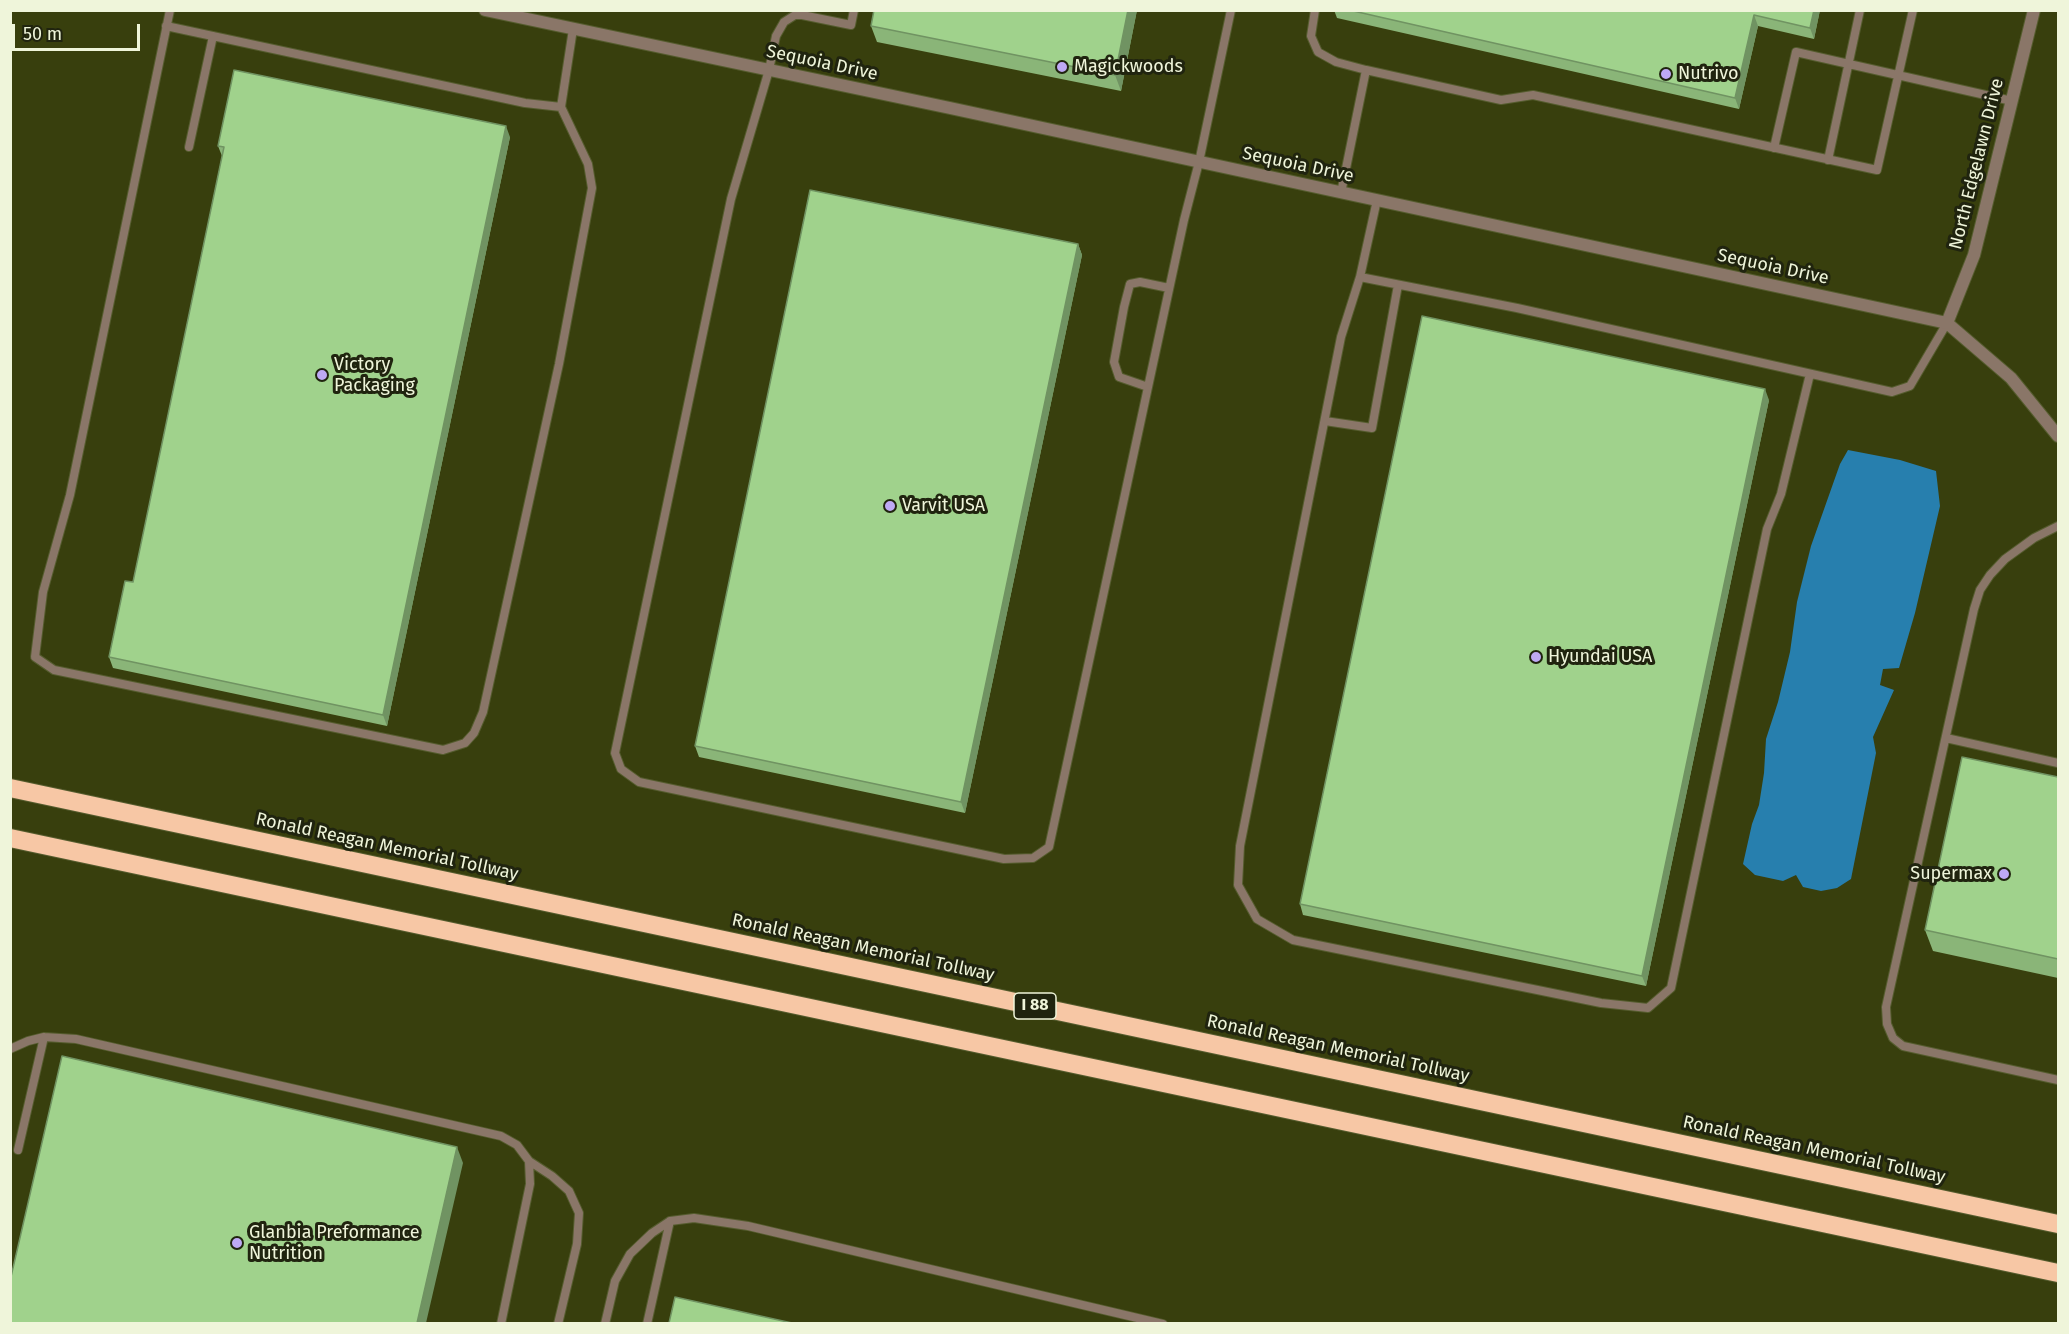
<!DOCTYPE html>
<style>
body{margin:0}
#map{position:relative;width:2069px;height:1334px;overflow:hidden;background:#383f0d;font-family:"Fira Sans",sans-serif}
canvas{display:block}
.frame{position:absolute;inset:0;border:12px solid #eff5da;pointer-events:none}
.scale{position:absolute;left:12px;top:24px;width:128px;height:27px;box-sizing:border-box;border:3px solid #eff5da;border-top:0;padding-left:8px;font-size:18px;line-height:21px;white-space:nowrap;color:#eff5da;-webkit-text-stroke:4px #20240f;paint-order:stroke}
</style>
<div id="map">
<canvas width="2069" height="1334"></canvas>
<div class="frame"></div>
<div class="scale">50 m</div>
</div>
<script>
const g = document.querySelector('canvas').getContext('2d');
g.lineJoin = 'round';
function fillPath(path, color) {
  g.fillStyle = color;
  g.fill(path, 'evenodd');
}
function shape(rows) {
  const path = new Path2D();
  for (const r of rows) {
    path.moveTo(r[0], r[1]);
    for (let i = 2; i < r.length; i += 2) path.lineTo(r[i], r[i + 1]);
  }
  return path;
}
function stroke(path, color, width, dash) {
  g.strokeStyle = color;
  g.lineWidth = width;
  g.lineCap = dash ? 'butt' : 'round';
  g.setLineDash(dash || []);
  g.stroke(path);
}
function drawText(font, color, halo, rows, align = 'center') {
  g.font = font + ' "Fira Sans",sans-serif';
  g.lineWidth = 6;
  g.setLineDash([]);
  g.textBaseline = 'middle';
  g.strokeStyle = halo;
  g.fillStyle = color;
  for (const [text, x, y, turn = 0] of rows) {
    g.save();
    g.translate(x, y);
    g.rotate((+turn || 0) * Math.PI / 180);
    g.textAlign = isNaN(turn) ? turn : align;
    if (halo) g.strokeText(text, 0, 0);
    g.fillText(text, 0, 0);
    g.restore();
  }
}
fillPath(shape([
 [1848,450,1900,460,1936,471,1940,506,1915,613,1899,668,1883,669,1880,685,1894,690,1873,737,1876,753,1851,879,1837,888,1821,891,1803,887,1796,875,1783,881,1755,875,1743,864,1752,824,1759,805,1764,773,1766,739,1778,702,1790,652,1797,602,1811,546,1840,464]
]), '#277fae');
const lane = shape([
 [170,10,70,495,43,592,35,657,54,670,443,750,465,743,474,733,483,712,559,364,592,188,588,164,561,107,573,29],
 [854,10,851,25,802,15,795,15,784,22,776,36,769,70,731,199,615,753,621,769,639,782,1004,859,1033,858,1049,847,1184,220,1199,162,1231,10],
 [1315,10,1311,36,1318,52,1336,62,1366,70,1341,193],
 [166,26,525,103,561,107],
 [1366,70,1501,100,1533,95,1877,170,1913,10],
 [189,147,213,36],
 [1774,148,1796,52,2012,101],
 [1828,160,1860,10],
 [1377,200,1360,277,1517,308,1892,392,1910,386,1947,323],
 [1360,277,1341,337,1240,846,1238,885,1257,919,1293,940,1601,1003,1648,1008,1671,988,1767,529,1781,494,1810,374],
 [1148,387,1119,377,1114,362,1124,307,1130,284,1140,282,1169,288],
 [1325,421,1372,428,1398,285],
 [2058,526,2034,538,2005,559,1990,575,1980,590,1974,609,1886,1007,1887,1024,1893,1038,1903,1046,2058,1080],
 [1946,738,2058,763],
 [10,1049,28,1041,44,1037,76,1039,501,1136,517,1145,529,1161,530,1184,501,1324],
 [18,1150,44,1037],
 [529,1161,552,1176,569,1191,579,1213,577,1244,558,1324],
 [605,1324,615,1281,630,1254,652,1233,670,1221,694,1218,748,1226,1163,1324],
 [647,1324,670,1221]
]);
const street = shape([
 [485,10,950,108,1947,323,2011,378,2058,436],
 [1947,323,1974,255,2034,10]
]);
const highway = shape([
 [10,788,2058,1224],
 [10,838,2058,1273]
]);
stroke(lane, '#555c2e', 10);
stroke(street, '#555c2e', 14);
stroke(highway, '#555c2e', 20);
stroke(lane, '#8a7668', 8);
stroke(street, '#8a7668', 12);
stroke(highway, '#f7c7a5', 18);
fillPath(shape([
 [1137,10,1121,91,877,42,871,26],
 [1334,10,1820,10,1814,39,1758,26,1739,109,1337,18],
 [510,137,387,726,113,668,109,657,133,582,222,156,218,146],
 [1078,244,1082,255,965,813,699,757,695,746],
 [1769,400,1646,986,1303,915,1300,904],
 [2058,777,2058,978,1933,951,1925,930]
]), '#8ab578');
fillPath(shape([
 [1128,10,1137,10,1121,91,1115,75],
 [1814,10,1820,10,1814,39,1810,28],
 [1754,15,1758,26,1739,109,1735,98],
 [506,126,510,137,387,726,383,715],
 [1078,244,1082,255,965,813,961,802],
 [1765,389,1769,400,1646,986,1642,976],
 [457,1147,463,1163,426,1323,417,1323]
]), '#709362');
const building = shape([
 [874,10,1128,10,1115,75,871,26,874,10],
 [1349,10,1814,10,1810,28,1754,15,1735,98,1349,10],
 [234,70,506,126,383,715,109,657,125,581,133,582,224,147,218,146,234,70],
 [810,190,1078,244,961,802,695,746,810,190],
 [1422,316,1765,389,1642,976,1300,904,1422,316],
 [1962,757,2058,777,2058,959,1925,930,1962,757],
 [62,1056,457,1147,417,1323,10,1323,10,1281,62,1056],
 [675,1297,792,1323,669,1323,675,1297]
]);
fillPath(building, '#a0d28c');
stroke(building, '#709362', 1.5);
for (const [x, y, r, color] of [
 [1062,67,6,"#bea9f4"],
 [1666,74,6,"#bea9f4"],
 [322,375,6,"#bea9f4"],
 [890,506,6,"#bea9f4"],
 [1536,657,6,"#bea9f4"],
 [2004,874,6,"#bea9f4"],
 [237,1243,6,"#bea9f4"]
]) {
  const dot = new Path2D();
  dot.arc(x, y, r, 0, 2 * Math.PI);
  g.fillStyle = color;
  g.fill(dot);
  stroke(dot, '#20240f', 2);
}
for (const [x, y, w] of [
 [1035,1006,42]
]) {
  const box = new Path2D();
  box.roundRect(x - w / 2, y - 13, w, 26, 4.5);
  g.fillStyle = '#20240f';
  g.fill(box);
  stroke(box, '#eff5da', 1.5);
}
drawText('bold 16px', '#eff5da', null, [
 ["I 88",1035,1006]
]);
drawText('18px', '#eff5da', '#20240f', [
 ["Sequoia Drive",822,63,12],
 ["North Edgelawn Drive",1977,164,-76],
 ["Sequoia Drive",1298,165,12],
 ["Sequoia Drive",1773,267,12],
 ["Ronald Reagan Memorial Tollway",387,847,12],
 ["Ronald Reagan Memorial Tollway",863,948,12],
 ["Ronald Reagan Memorial Tollway",1338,1049,12],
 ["Ronald Reagan Memorial Tollway",1814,1150,12]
]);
drawText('18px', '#eff5da', '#20240f', [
 ["Magickwoods",1074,67],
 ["Nutrivo",1678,74],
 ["Victory",334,365],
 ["Packaging",334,386],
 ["Varvit USA",902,506],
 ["Hyundai USA",1548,657],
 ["Supermax",1992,874,"right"],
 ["Glanbia Preformance",249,1233],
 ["Nutrition",249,1254]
], 'left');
</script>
